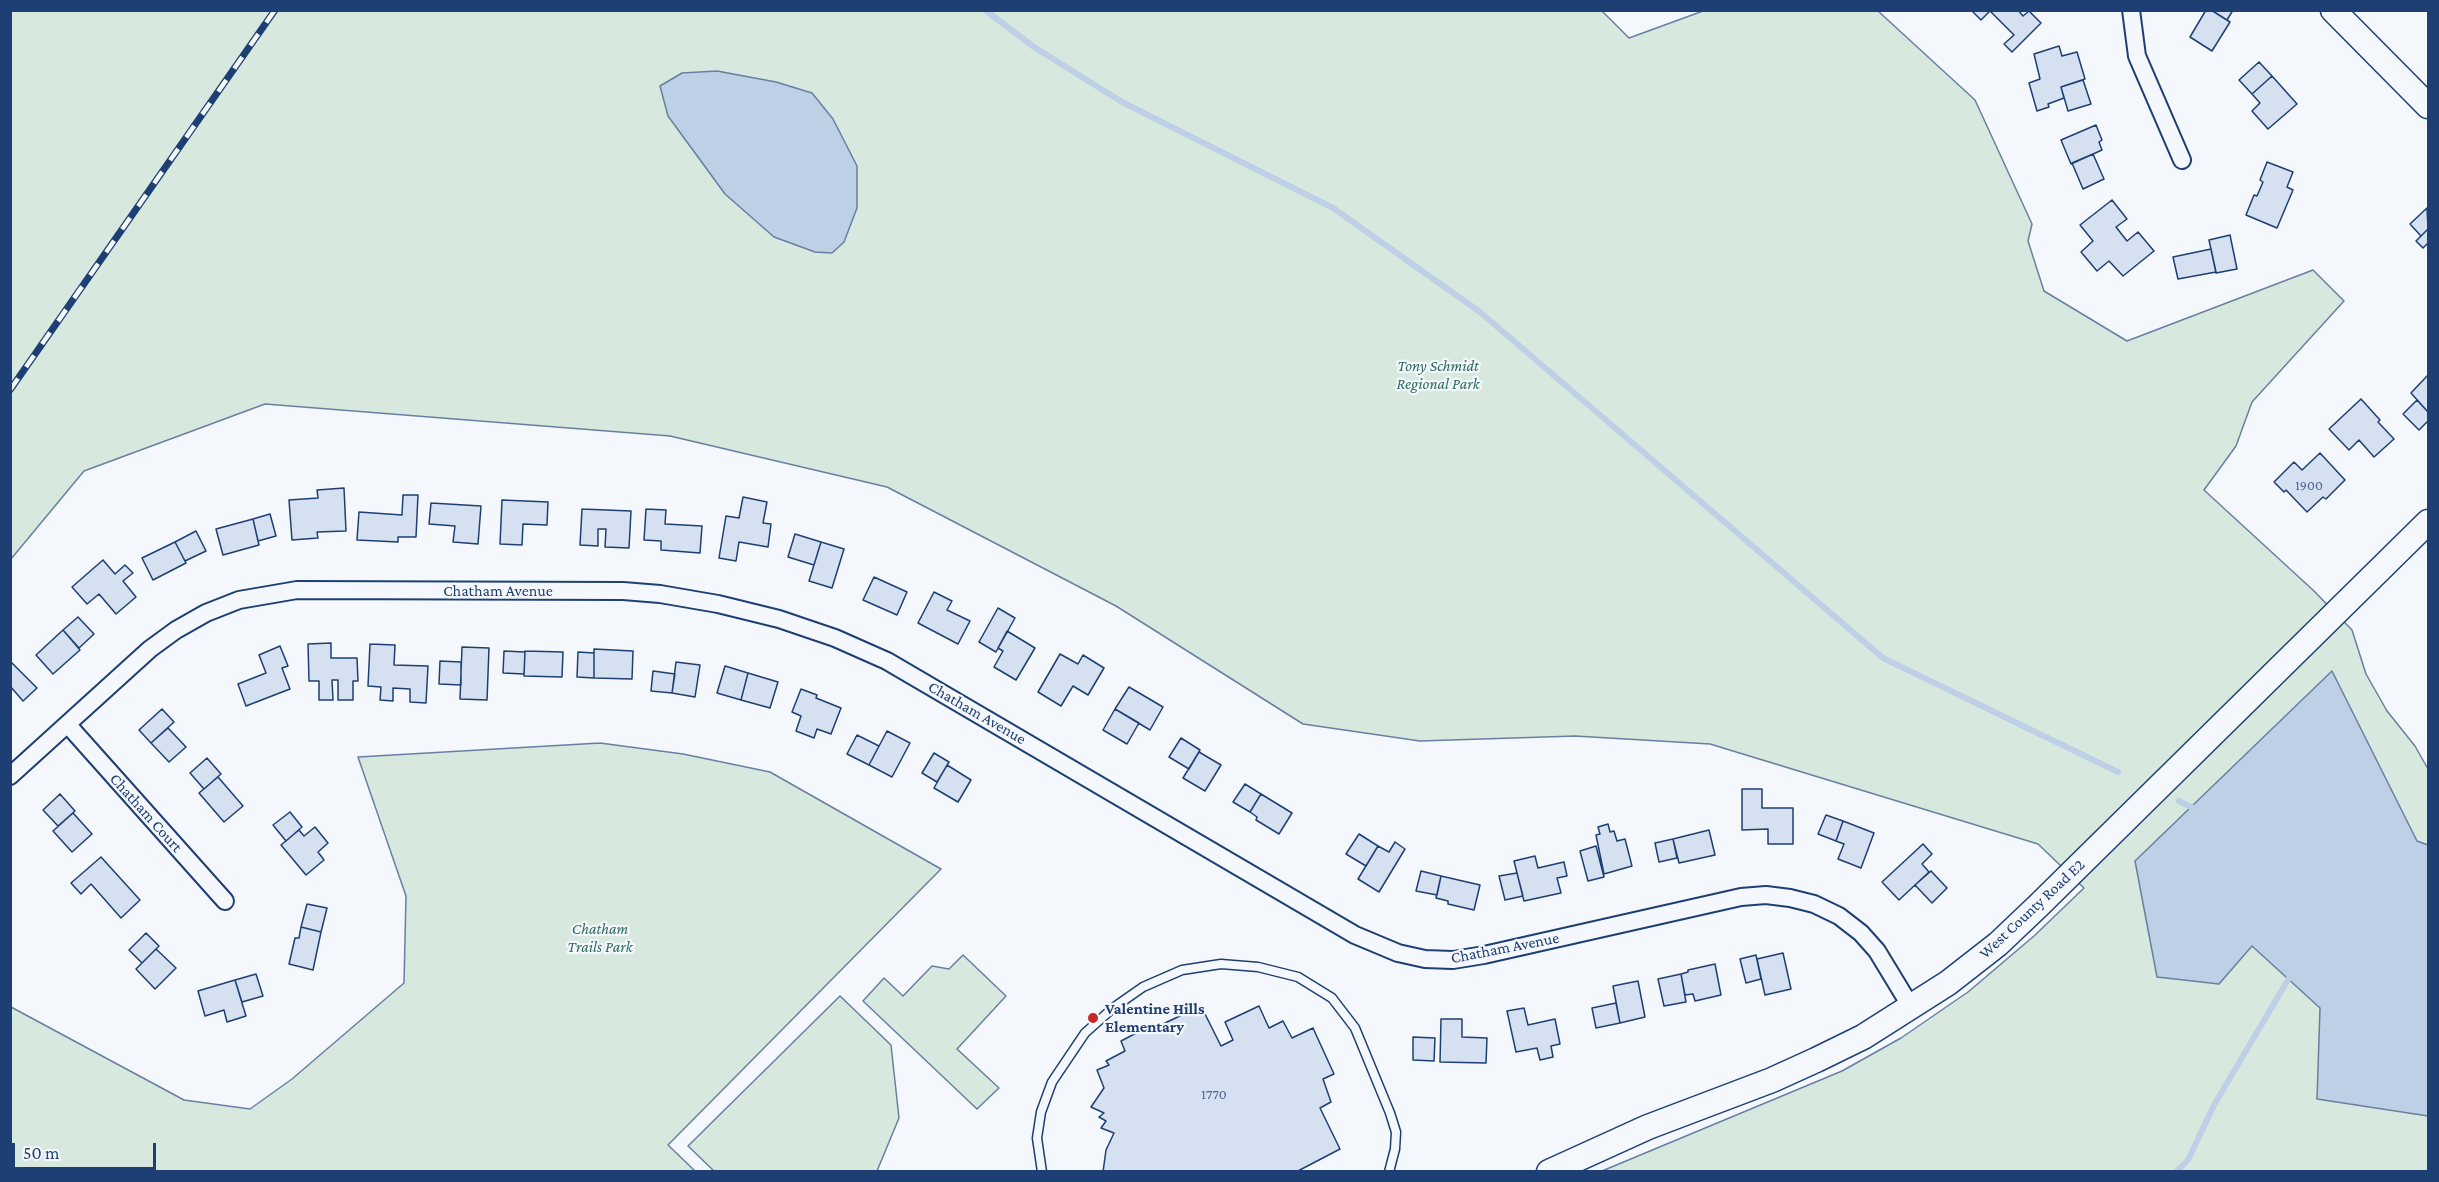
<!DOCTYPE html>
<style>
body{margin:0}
#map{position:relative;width:2439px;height:1182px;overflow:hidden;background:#f4f7fb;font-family:"Crimson Pro",serif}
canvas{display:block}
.frame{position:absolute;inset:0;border:12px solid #1d3f73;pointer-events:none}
.scale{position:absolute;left:12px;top:1143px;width:144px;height:27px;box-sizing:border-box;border:3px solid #1d3f73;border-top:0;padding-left:8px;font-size:18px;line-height:21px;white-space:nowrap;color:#1d3f73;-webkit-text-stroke:4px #f4f7fb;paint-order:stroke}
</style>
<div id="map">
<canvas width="2439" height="1182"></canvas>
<div class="frame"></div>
<div class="scale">50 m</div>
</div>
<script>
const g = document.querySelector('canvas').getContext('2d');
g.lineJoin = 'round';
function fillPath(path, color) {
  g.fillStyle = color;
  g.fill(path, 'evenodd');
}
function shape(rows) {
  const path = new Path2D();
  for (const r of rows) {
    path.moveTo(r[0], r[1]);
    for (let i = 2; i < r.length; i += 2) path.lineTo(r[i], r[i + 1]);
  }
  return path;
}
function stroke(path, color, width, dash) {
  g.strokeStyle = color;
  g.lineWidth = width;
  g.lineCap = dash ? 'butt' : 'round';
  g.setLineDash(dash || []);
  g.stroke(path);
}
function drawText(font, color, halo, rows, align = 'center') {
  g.font = font + ' "Crimson Pro",serif';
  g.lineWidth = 4.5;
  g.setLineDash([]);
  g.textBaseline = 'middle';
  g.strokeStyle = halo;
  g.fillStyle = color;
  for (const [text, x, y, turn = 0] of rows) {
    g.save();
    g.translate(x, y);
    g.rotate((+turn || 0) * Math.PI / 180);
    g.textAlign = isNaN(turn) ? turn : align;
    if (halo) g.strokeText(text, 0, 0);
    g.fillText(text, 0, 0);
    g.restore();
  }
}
const green = shape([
 [1601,10,1629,38,1703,11,1878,11,1975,100,2032,224,2028,241,2044,291,2127,341,2313,270,2344,301,2252,402,2236,446,2204,490,2314,591,2352,630,2366,674,2387,711,2415,746,2428,769,2428,1171,1602,1171,1842,1071,1901,1038,1968,992,2034,936,2084,888,2038,844,1710,744,1575,736,1420,741,1303,724,1116,606,887,487,670,436,265,404,84,471,11,559,11,11,1601,10],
 [600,743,683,754,770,772,941,869,668,1145,695,1171,11,1171,11,1007,184,1100,250,1109,292,1079,404,983,406,896,358,757,600,743],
 [963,955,1006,996,957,1049,999,1088,977,1109,863,1001,884,978,903,996,932,966,949,969,963,955],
 [840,996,891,1045,899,1118,877,1171,714,1171,688,1146,840,996]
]);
fillPath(green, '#d7e8df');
stroke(green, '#687fa3', 1.5);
const water = shape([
 [717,71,776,82,812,93,833,119,857,166,857,208,844,242,832,253,815,252,774,237,725,194,668,116,660,86,682,73,717,71],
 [2332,671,2417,841,2428,845,2428,1116,2317,1099,2320,1008,2252,946,2219,984,2157,977,2135,861,2332,671]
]);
fillPath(water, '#bed0e5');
stroke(water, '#687fa3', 1.5);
stroke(shape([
 [985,10,1034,47,1122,102,1333,208,1480,312,1883,658,2118,772],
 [2179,801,2199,811],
 [2176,1172,2188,1160,2214,1105,2292,973]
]), '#bed0e5', 6);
const building = shape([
 [1974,10,2018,10,2023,16,2029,11,2041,23,2012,52,2004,44,2014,35,1990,11,1981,20,1973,12,1974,10],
 [2206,10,2211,10,2230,22,2212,51,2190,37,2206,10],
 [2211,10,2233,10,2227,20,2211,10],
 [2059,46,2062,56,2077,52,2085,79,2061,87,2064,98,2048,104,2049,107,2037,111,2029,83,2040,79,2034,54,2059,46],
 [2259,62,2272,76,2252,94,2239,80,2259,62],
 [2272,76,2297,104,2268,129,2252,111,2260,103,2252,94,2272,76],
 [2083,80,2091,104,2068,111,2061,87,2083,80],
 [2096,125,2102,140,2099,142,2102,150,2071,164,2061,140,2096,125],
 [2093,154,2104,179,2083,189,2072,163,2093,154],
 [2267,162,2293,172,2287,187,2293,190,2277,228,2246,215,2254,195,2257,196,2263,182,2260,180,2267,162],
 [2112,200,2127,219,2116,227,2127,241,2138,232,2154,251,2123,276,2109,261,2097,271,2081,252,2093,241,2080,225,2112,200],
 [2427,208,2428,229,2421,236,2410,224,2427,208],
 [2428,229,2428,243,2423,248,2416,241,2428,229],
 [2230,235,2237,269,2216,273,2209,240,2230,235],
 [2211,249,2216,272,2178,279,2173,257,2211,249],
 [2428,375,2428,412,2411,393,2428,375],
 [2361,399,2380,420,2378,422,2394,439,2374,457,2359,440,2349,450,2329,429,2361,399],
 [2417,400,2428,412,2428,421,2419,430,2403,414,2417,400],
 [2320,453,2345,480,2326,499,2323,497,2307,512,2286,490,2284,492,2274,482,2294,462,2302,470,2320,453],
 [344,488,346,531,317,532,318,538,292,540,289,500,318,498,317,490,344,488],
 [403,495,418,495,416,537,398,537,398,542,357,540,359,512,402,515,403,495],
 [743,497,767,502,763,523,771,524,768,547,739,542,736,561,719,558,726,516,739,518,743,497],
 [502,500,548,502,547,525,523,524,522,545,500,544,502,500],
 [431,503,481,506,478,544,453,542,455,526,429,524,431,503],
 [582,509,631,511,629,548,605,547,606,529,598,529,598,546,580,545,582,509],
 [646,509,666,510,665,524,702,526,700,553,661,550,661,541,644,540,646,509],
 [270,514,276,536,258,541,253,519,270,514],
 [253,519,259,545,223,555,216,529,253,519],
 [196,531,206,551,185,561,175,542,196,531],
 [795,534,821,542,814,565,788,557,795,534],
 [175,542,186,563,153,580,142,558,175,542],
 [821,542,844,549,832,588,809,581,821,542],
 [103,560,115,574,125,565,133,573,123,581,136,597,116,614,99,594,87,604,72,587,103,560],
 [874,577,907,592,897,615,863,600,874,577],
 [934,592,952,601,947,610,970,621,958,644,918,623,934,592],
 [998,608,1015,618,996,652,979,642,998,608],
 [78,617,94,634,79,648,63,630,78,617],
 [63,630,80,650,53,674,36,655,63,630],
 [1007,631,1035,648,1016,680,994,667,1003,651,998,648,1007,631],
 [331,643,331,658,357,658,358,681,353,681,353,700,338,700,338,680,332,680,333,700,319,700,319,681,309,681,308,644,331,643],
 [370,644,395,645,394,665,428,666,426,703,410,702,410,689,393,688,393,701,380,700,381,687,368,686,370,644],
 [280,646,288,666,282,668,290,689,246,706,238,684,266,673,259,655,280,646],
 [462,647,489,648,487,700,460,699,462,647],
 [594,649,633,651,632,679,594,678,594,649],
 [504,651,525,652,524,674,503,673,504,651],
 [525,651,563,652,562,677,524,676,525,651],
 [578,652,594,653,594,678,577,677,578,652],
 [1060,654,1078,664,1083,655,1104,668,1088,695,1073,686,1061,706,1038,692,1060,654],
 [10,661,37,688,23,701,10,686,10,661],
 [440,661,461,662,461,685,439,684,440,661],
 [676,662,700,665,695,697,672,693,676,662],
 [725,666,748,673,741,700,717,693,725,666],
 [653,671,675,674,672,693,651,691,653,671],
 [748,673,778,682,770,708,741,700,748,673],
 [1129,687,1163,707,1150,730,1115,709,1129,687],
 [801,689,817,695,816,698,841,708,831,734,817,729,814,738,796,731,801,716,792,712,801,689],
 [162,709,174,722,151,743,139,730,162,709],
 [1115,709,1139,723,1127,744,1103,730,1115,709],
 [168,728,186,747,169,762,151,743,168,728],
 [887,731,910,743,892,777,869,765,887,731],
 [857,735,879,746,869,765,847,754,857,735],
 [1181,738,1200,750,1189,769,1169,757,1181,738],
 [1199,752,1221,765,1205,791,1183,778,1199,752],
 [934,753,949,762,937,782,922,773,934,753],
 [207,758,221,774,204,789,190,773,207,758],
 [947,765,971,780,958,802,934,788,947,765],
 [218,777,243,806,224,822,199,793,218,777],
 [1245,784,1261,794,1250,812,1233,802,1245,784],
 [1742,789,1762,789,1762,808,1793,808,1793,844,1768,844,1768,829,1742,830,1742,789],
 [60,794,75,811,58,826,43,810,60,794],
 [1261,794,1292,813,1279,834,1256,820,1257,817,1250,812,1261,794],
 [290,812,302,827,286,841,273,825,290,812],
 [73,813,92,834,72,852,53,831,73,813],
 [1826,815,1843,821,1836,841,1818,834,1826,815],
 [1843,821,1874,833,1861,868,1838,859,1844,844,1836,841,1843,821],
 [1608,824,1610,832,1614,831,1617,841,1625,839,1632,866,1604,874,1596,835,1600,834,1598,827,1608,824],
 [315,827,328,843,318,852,324,860,306,875,281,845,299,830,304,836,315,827],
 [1709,830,1715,855,1679,863,1673,839,1709,830],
 [1359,834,1378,846,1366,866,1346,854,1359,834],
 [1673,839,1677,858,1659,862,1655,843,1673,839],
 [1395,842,1405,849,1379,892,1358,879,1378,846,1389,852,1395,842],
 [1923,844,1932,854,1922,864,1929,872,1899,900,1882,882,1923,844],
 [1596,846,1604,877,1588,881,1580,851,1596,846],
 [1535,856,1538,868,1564,862,1567,876,1557,878,1561,893,1524,901,1514,861,1535,856],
 [101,857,140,900,121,918,91,884,81,894,71,883,101,857],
 [1421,871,1441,876,1437,895,1416,891,1421,871],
 [1931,871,1947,888,1932,903,1915,885,1931,871],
 [1517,873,1523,896,1505,900,1499,876,1517,873],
 [1441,876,1480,885,1474,910,1448,904,1448,901,1436,898,1441,876],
 [307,904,327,908,321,932,301,927,307,904],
 [301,927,321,932,313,970,289,964,295,938,299,938,301,927],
 [146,933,159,946,142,963,129,950,146,933],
 [156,949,176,968,155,989,136,969,156,949],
 [1783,953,1791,989,1765,995,1757,959,1783,953],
 [1756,955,1761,979,1746,983,1740,959,1756,955],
 [1715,964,1721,995,1695,1001,1693,994,1685,995,1681,974,1688,972,1688,970,1715,964],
 [256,974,263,996,242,1002,235,980,256,974],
 [1681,974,1686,1002,1664,1006,1658,979,1681,974],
 [235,980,246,1016,227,1022,224,1010,205,1016,198,991,235,980],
 [1638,981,1645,1017,1620,1023,1613,986,1638,981],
 [1616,1003,1620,1023,1596,1028,1592,1008,1616,1003],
 [1201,1006,1221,1046,1233,1040,1225,1022,1259,1006,1269,1028,1283,1021,1292,1038,1313,1028,1334,1074,1323,1079,1331,1102,1320,1108,1340,1149,1296,1172,1103,1172,1106,1150,1114,1133,1101,1128,1106,1121,1099,1117,1104,1113,1091,1107,1104,1088,1097,1070,1109,1065,1106,1061,1125,1051,1121,1041,1146,1028,1148,1031,1201,1006],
 [1524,1008,1528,1025,1555,1019,1560,1044,1551,1046,1553,1057,1540,1060,1537,1048,1516,1052,1507,1011,1524,1008],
 [1441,1019,1462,1019,1462,1037,1487,1038,1486,1063,1440,1062,1441,1019],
 [1413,1037,1435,1038,1434,1061,1413,1060,1413,1037]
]);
fillPath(building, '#d5e0f0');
stroke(building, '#1d3f73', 1.5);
const lane = shape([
 [1042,1172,1037,1138,1041,1112,1052,1082,1085,1033,1113,1008,1143,987,1182,970,1221,964,1258,967,1298,977,1332,998,1355,1028,1390,1113,1396,1132,1395,1149,1389,1172]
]);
const street = shape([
 [2131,10,2137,56,2182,160],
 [68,725,225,901],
 [10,776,150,649,176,630,206,613,239,600,297,590,623,591,660,594,718,604,779,619,835,638,887,661,1355,935,1398,953,1425,959,1453,960,1484,955,1741,897,1766,895,1790,898,1814,904,1839,916,1861,933,1877,951,1911,1007]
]);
const secondary = shape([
 [2333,10,2428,106],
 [1549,1172,1648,1127,1772,1080,1816,1060,1863,1037,1948,983,1998,944,2037,907,2428,522]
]);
stroke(lane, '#1d3f73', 11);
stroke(street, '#1d3f73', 20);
stroke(secondary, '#1d3f73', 27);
stroke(lane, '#f4f7fb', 8);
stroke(street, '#f4f7fb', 16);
stroke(secondary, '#f4f7fb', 24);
const rail = shape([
 [10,390,275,10]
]);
stroke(rail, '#1d3f73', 7);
stroke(rail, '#f4f7fb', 4.5, [14]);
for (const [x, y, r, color] of [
 [1093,1018,6,"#c62828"]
]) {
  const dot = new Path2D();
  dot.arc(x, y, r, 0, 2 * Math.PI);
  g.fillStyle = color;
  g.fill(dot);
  stroke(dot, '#f4f7fb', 2);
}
drawText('14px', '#4b6792', null, [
 ["1900",2309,486],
 ["1770",1214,1095]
]);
drawText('italic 16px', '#2c6c60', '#f4f7fb', [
 ["Tony Schmidt",1438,366],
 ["Regional Park",1438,384],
 ["Chatham",600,929],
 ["Trails Park",600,947]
]);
drawText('16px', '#1d3f73', '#f4f7fb', [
 ["Chatham Avenue",498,591],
 ["Chatham Avenue",977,713,30],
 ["Chatham Court",146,813,48],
 ["West County Road E2",2032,909,-43],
 ["Chatham Avenue",1505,948,-11]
]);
drawText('bold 16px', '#1d3f73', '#f4f7fb', [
 ["Valentine Hills",1105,1009],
 ["Elementary",1105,1027]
], 'left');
</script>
